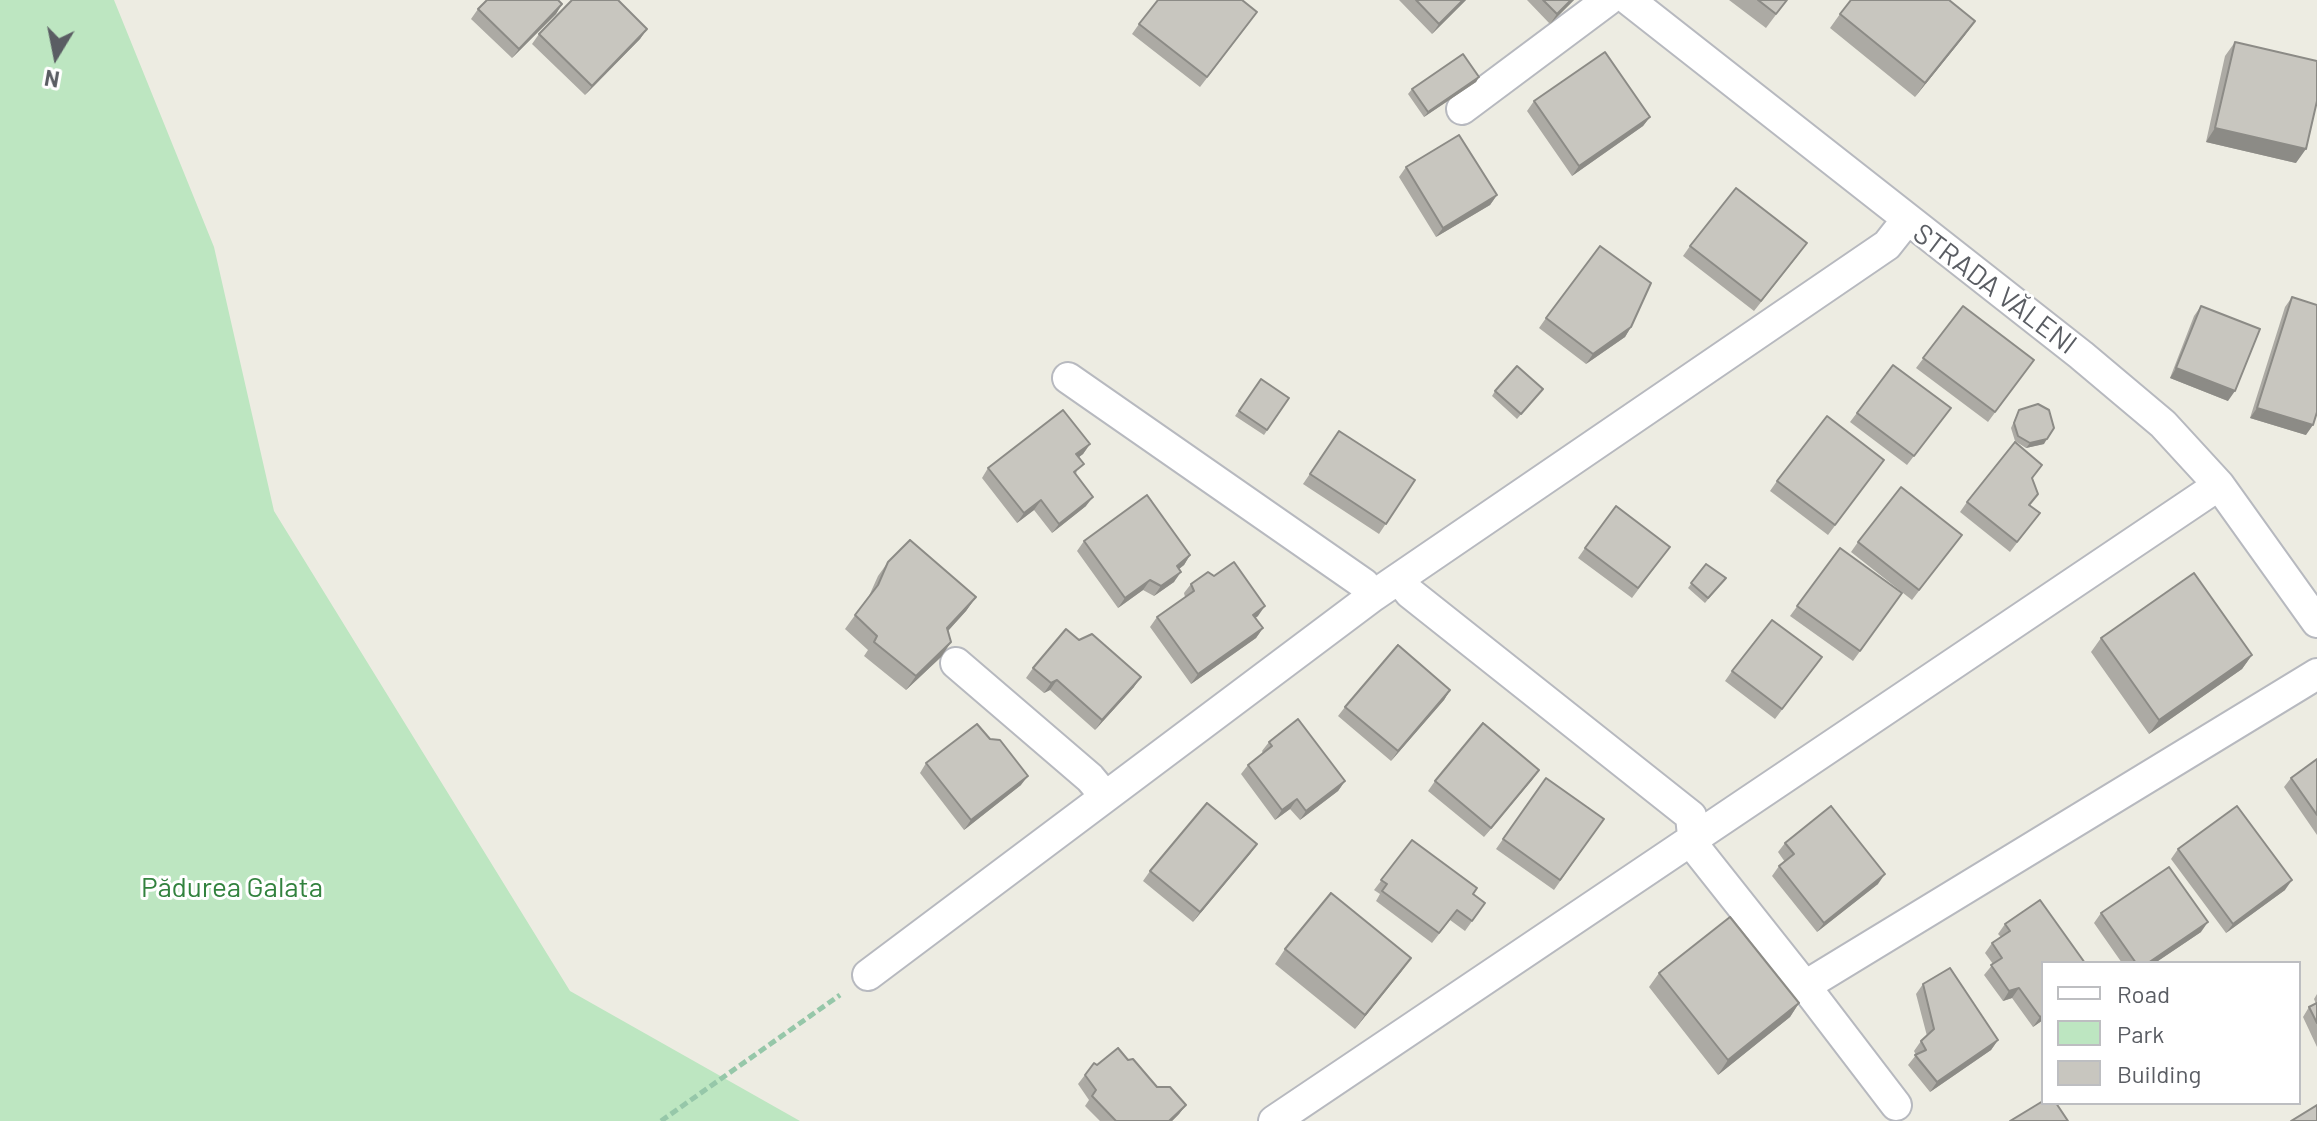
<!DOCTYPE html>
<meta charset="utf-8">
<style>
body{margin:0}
#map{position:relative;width:2317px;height:1121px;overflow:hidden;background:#edece2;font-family:Barlow,sans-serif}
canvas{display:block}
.legend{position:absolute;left:2041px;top:961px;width:260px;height:144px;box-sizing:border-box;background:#fff;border:2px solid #bdbec1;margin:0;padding:10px 14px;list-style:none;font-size:24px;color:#5a5d63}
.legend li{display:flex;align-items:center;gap:16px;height:40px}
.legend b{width:40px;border:2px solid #bdbec1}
.north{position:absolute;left:16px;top:16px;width:80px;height:80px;-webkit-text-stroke:6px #fff;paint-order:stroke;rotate:190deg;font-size:22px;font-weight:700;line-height:32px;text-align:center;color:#5a5d63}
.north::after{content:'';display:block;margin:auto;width:28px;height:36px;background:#5a5d63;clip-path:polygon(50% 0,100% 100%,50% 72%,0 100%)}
</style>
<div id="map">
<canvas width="2317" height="1121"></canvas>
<ul class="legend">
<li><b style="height:10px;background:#fff"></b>Road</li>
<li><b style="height:22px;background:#bde6c1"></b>Park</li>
<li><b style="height:22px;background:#c8c6bf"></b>Building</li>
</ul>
<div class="north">N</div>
</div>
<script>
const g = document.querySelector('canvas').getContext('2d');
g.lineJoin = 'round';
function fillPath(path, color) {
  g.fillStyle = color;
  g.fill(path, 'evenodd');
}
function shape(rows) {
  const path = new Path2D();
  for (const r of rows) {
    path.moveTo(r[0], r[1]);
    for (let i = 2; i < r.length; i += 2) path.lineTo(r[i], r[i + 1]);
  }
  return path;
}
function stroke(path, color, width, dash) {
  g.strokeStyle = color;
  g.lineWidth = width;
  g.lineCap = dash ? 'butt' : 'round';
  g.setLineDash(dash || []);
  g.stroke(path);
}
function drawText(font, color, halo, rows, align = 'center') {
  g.font = font + ' Barlow,sans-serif';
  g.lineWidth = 6;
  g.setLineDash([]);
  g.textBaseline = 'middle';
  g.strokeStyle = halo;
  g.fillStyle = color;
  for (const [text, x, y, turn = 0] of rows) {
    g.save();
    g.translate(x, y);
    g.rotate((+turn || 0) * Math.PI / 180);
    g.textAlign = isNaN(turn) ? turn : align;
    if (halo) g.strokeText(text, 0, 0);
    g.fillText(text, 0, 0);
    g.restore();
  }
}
fillPath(shape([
 [0,0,114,0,214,247,274,511,570,991,800,1121,0,1121]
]), '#bde6c1');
const street = shape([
 [1629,0,2081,355,2163,424,2219,485,2317,622],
 [1462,109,1608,0],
 [1068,378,1364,584,1373,596],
 [1399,579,1410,593,1691,816,1694,846,1805,986,2317,674],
 [956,663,1090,778,1105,796],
 [868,975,1373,596,1887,245,1906,221],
 [1805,986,1896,1105],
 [1274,1121,2219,485]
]);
stroke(street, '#b7b9bf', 34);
stroke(shape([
 [661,1121,840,995]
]), '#96c7a9', 5, [8, 4]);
stroke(street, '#fff', 30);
fillPath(shape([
 [1399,0,1466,0,1432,34],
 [1527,0,1574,0,1550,24],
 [1729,0,1787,0,1766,28],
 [562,4,556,14,512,58,471,19,478,9],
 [1840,14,1965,35,1915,97,1830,28],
 [1250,22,1200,87,1132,34,1139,24],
 [647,29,640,39,585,95,532,44,539,34],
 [2235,42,2296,163,2206,142,2225,56],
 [1479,77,1476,82,1424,117,1408,94,1412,89],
 [1534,101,1650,117,1643,126,1572,176,1527,111],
 [1406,167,1497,195,1490,205,1436,237,1399,177],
 [1690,246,1800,253,1754,311,1683,256],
 [2292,297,2306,435,2250,418,2285,307],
 [1963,306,2034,360,1988,422,1916,368],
 [2201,306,2228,401,2170,378,2194,316],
 [1546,318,1631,327,1625,337,1586,364,1539,328],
 [1893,365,1951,408,1907,465,1850,422],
 [1261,379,1289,398,1264,435,1235,416],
 [1543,389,1517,419,1492,396,1495,391],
 [2019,410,2044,444,2026,448,2015,441,2011,428],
 [1339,431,1415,480,1379,534,1303,484],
 [1090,444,1083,454,1079,457,1076,475,1086,506,1052,533,1034,510,1017,523,982,478,988,468],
 [1884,460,1828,535,1770,491,1777,481],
 [2032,479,2030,505,2040,513,2010,552,1960,512,1967,502],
 [1962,535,1912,600,1851,552,1858,542],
 [1084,541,1190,555,1184,565,1179,569,1174,582,1154,596,1143,590,1118,608,1077,551],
 [1670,547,1632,598,1578,558,1585,548],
 [1840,548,1902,593,1853,661,1790,616],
 [888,562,976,597,966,611,948,631,951,642,941,657,906,690,864,656,868,650,845,629,869,596,878,576],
 [1706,564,1722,583,1705,603,1688,588],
 [1191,584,1258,616,1255,618,1263,628,1256,638,1191,684,1150,627,1157,617,1185,597,1184,593],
 [2101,638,2252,655,2242,669,2149,734,2091,652],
 [1822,657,1775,719,1725,681,1732,671],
 [1033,668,1134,687,1095,730,1050,690,1044,693,1026,678],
 [1450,690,1444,700,1391,761,1338,716,1345,707],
 [1269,742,1345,781,1338,791,1300,820,1290,809,1275,820,1241,774,1248,765,1263,753,1262,751],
 [2317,759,2317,835,2284,787,2291,778],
 [926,763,1021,785,964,830,920,773],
 [1539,770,1484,837,1428,791,1435,781],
 [1546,778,1604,819,1554,890,1496,849],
 [1412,840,1473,894,1485,903,1465,931,1450,920,1432,943,1376,901,1380,894,1374,890],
 [1785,843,1878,884,1817,932,1772,876,1779,866,1785,862,1778,852],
 [1257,844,1193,922,1143,881,1150,871],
 [2178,849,2285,890,2226,933,2171,859],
 [2040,900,2043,1020,2033,1027,2012,998,2003,1001,1984,975,1993,964,1985,953,1992,943,2001,937,1998,934,2005,924],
 [2101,913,2201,932,2155,963,2122,963,2094,923],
 [1285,949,1411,958,1355,1029,1275,964],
 [1659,973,1799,1003,1790,1017,1718,1075,1649,987],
 [1923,984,1998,1040,1991,1050,1930,1092,1908,1065,1916,1055,1914,1051,1921,1041,1927,1036,1916,994],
 [2317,994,2317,1047,2303,1017,2309,1007,2316,1004,2314,999],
 [1128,1060,1157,1087,1186,1105,1179,1114,1172,1121,1100,1121,1085,1106,1089,1100,1078,1084,1094,1063,1097,1065]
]), '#acaaa4');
fillPath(shape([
 [1463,0,1466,0,1432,34,1439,24],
 [1571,0,1574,0,1550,24,1557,14],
 [562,4,556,14,512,58,519,49],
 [1975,21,1965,35,1915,97,1925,83],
 [647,29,640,39,585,95,592,86],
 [1479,77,1476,82,1424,117,1428,112],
 [1650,117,1643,126,1572,176,1579,166],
 [2215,128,2306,149,2296,163,2206,142],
 [1497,195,1490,205,1436,237,1443,228],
 [1631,327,1625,337,1586,364,1593,354],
 [2176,368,2235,391,2228,401,2170,378],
 [2257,408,2313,425,2306,435,2250,418],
 [2047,439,2044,444,2026,448,2030,443],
 [1090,444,1083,454,1070,464,1076,454],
 [1093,497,1086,506,1052,533,1059,524],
 [1041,500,1034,510,1017,523,1024,513],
 [1190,555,1184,565,1170,576,1177,566],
 [1181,572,1174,582,1154,596,1161,586],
 [1150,580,1143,590,1118,608,1125,598],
 [976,597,966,611,937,643,947,628],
 [1265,606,1258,616,1246,625,1253,615],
 [1263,628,1256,638,1191,684,1198,674],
 [951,642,941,657,906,690,916,676],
 [2252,655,2242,669,2149,734,2159,720],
 [1141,677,1134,687,1095,730,1102,720],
 [1057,680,1050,690,1044,693,1051,683],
 [1450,690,1444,700,1391,761,1398,751],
 [1539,770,1532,780,1484,837,1491,828],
 [1028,776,1021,785,964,830,971,820],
 [1345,781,1338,791,1300,820,1306,811],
 [1297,799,1290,809,1275,820,1282,810],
 [1257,844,1250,854,1193,922,1200,912],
 [1885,874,1878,884,1817,932,1824,923],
 [2292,880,2285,890,2226,933,2233,924],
 [2208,922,2201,932,2155,963,2148,963],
 [1411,958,1401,972,1355,1029,1365,1015],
 [2019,988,2012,998,2003,1001,2009,991],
 [1799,1003,1790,1017,1718,1075,1728,1060],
 [2043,1015,2043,1020,2033,1027,2040,1017],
 [1998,1040,1991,1050,1930,1092,1937,1082],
 [1186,1105,1179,1114,1172,1121,1169,1121]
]), '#8c8b86');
const building = shape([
 [487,0,558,0,562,4,519,49,478,9,487,0],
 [572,0,618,0,647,29,592,86,539,34,572,0],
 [1158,0,1242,0,1257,12,1207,77,1139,24,1158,0],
 [1416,0,1463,0,1439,24,1416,0],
 [1543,0,1571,0,1557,14,1543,0],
 [1758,0,1787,0,1776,14,1758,0],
 [1851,0,1949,0,1975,21,1925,83,1840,14,1851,0],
 [2235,42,2317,61,2317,101,2306,149,2215,128,2235,42],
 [1605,52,1650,117,1579,166,1534,101,1605,52],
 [1463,54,1479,77,1428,112,1412,89,1463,54],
 [1459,135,1497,195,1443,228,1406,167,1459,135],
 [1736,188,1807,243,1761,301,1690,246,1736,188],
 [1600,246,1651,283,1631,327,1593,354,1546,318,1600,246],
 [2292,297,2317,305,2317,412,2313,425,2257,408,2292,297],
 [1963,306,2034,360,1995,412,1923,358,1963,306],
 [2201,306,2260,329,2235,391,2176,368,2201,306],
 [1893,365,1951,408,1914,456,1857,413,1893,365],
 [1517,366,1543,389,1521,414,1495,391,1517,366],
 [1261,379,1289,398,1267,430,1239,411,1261,379],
 [2038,404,2049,410,2054,428,2047,439,2030,443,2018,436,2014,423,2019,410,2038,404],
 [1063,410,1090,444,1076,454,1084,464,1074,472,1093,497,1059,524,1041,500,1024,513,988,468,1063,410],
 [1827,416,1884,460,1835,525,1777,481,1827,416],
 [1339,431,1415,480,1386,524,1310,474,1339,431],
 [2015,442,2042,465,2032,478,2038,494,2029,505,2040,513,2017,542,1967,502,2015,442],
 [1901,487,1962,535,1919,590,1858,542,1901,487],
 [1147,495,1190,555,1177,566,1181,572,1161,586,1150,580,1125,598,1084,541,1147,495],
 [1616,506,1670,547,1638,588,1585,548,1616,506],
 [910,540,976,597,947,628,951,642,916,676,874,642,877,636,855,615,878,585,888,562,910,540],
 [1840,548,1902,593,1860,651,1797,606,1840,548],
 [1234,562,1265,606,1253,615,1263,628,1198,674,1157,617,1194,591,1191,584,1208,572,1214,576,1234,562],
 [1706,564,1726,578,1708,598,1691,583,1706,564],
 [2194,573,2252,655,2159,720,2101,638,2194,573],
 [1772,620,1822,657,1782,709,1732,671,1772,620],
 [1066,629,1079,640,1092,634,1141,677,1102,720,1057,680,1051,683,1033,668,1066,629],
 [1398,645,1450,690,1398,751,1345,707,1398,645],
 [1298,719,1345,781,1306,811,1297,799,1282,810,1248,765,1272,746,1269,742,1298,719],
 [1483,723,1539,770,1491,828,1435,781,1483,723],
 [977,724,990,739,1000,740,1028,776,971,820,926,763,977,724],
 [2317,759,2317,815,2291,778,2317,759],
 [1546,778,1604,819,1560,880,1503,839,1546,778],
 [1207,803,1257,844,1200,912,1150,871,1207,803],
 [1831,806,1885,874,1824,923,1779,866,1794,854,1785,843,1831,806],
 [2237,806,2292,880,2233,924,2178,849,2237,806],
 [1412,840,1477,888,1473,894,1485,903,1472,921,1457,910,1439,933,1382,891,1387,884,1381,880,1412,840],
 [2169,867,2208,922,2148,963,2136,963,2101,913,2169,867],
 [1331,893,1411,958,1365,1015,1285,949,1331,893],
 [2040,900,2085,963,2043,963,2043,1015,2040,1017,2019,988,2009,991,1991,965,2002,958,1992,943,2010,931,2005,924,2040,900],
 [1730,917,1799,1003,1728,1060,1659,973,1730,917],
 [1950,968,1998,1040,1937,1082,1915,1055,1926,1050,1921,1041,1934,1029,1923,984,1950,968],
 [2317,1003,2317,1023,2309,1007,2317,1003],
 [1118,1048,1128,1060,1133,1059,1157,1087,1170,1087,1186,1105,1169,1121,1116,1121,1092,1096,1096,1090,1085,1075,1094,1063,1097,1065,1118,1048],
 [2043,1101,2043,1103,2056,1103,2068,1121,2010,1121,2043,1101],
 [2317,1105,2317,1121,2291,1121,2317,1105]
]);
fillPath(building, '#c8c6bf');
stroke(building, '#8c8b86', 2);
drawText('28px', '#5a5d63', '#fff', [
 ["STRADA VĂLENI",1995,289,37]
]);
drawText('28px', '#32823e', '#fff', [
 ["Pădurea Galata",232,888]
]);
</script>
